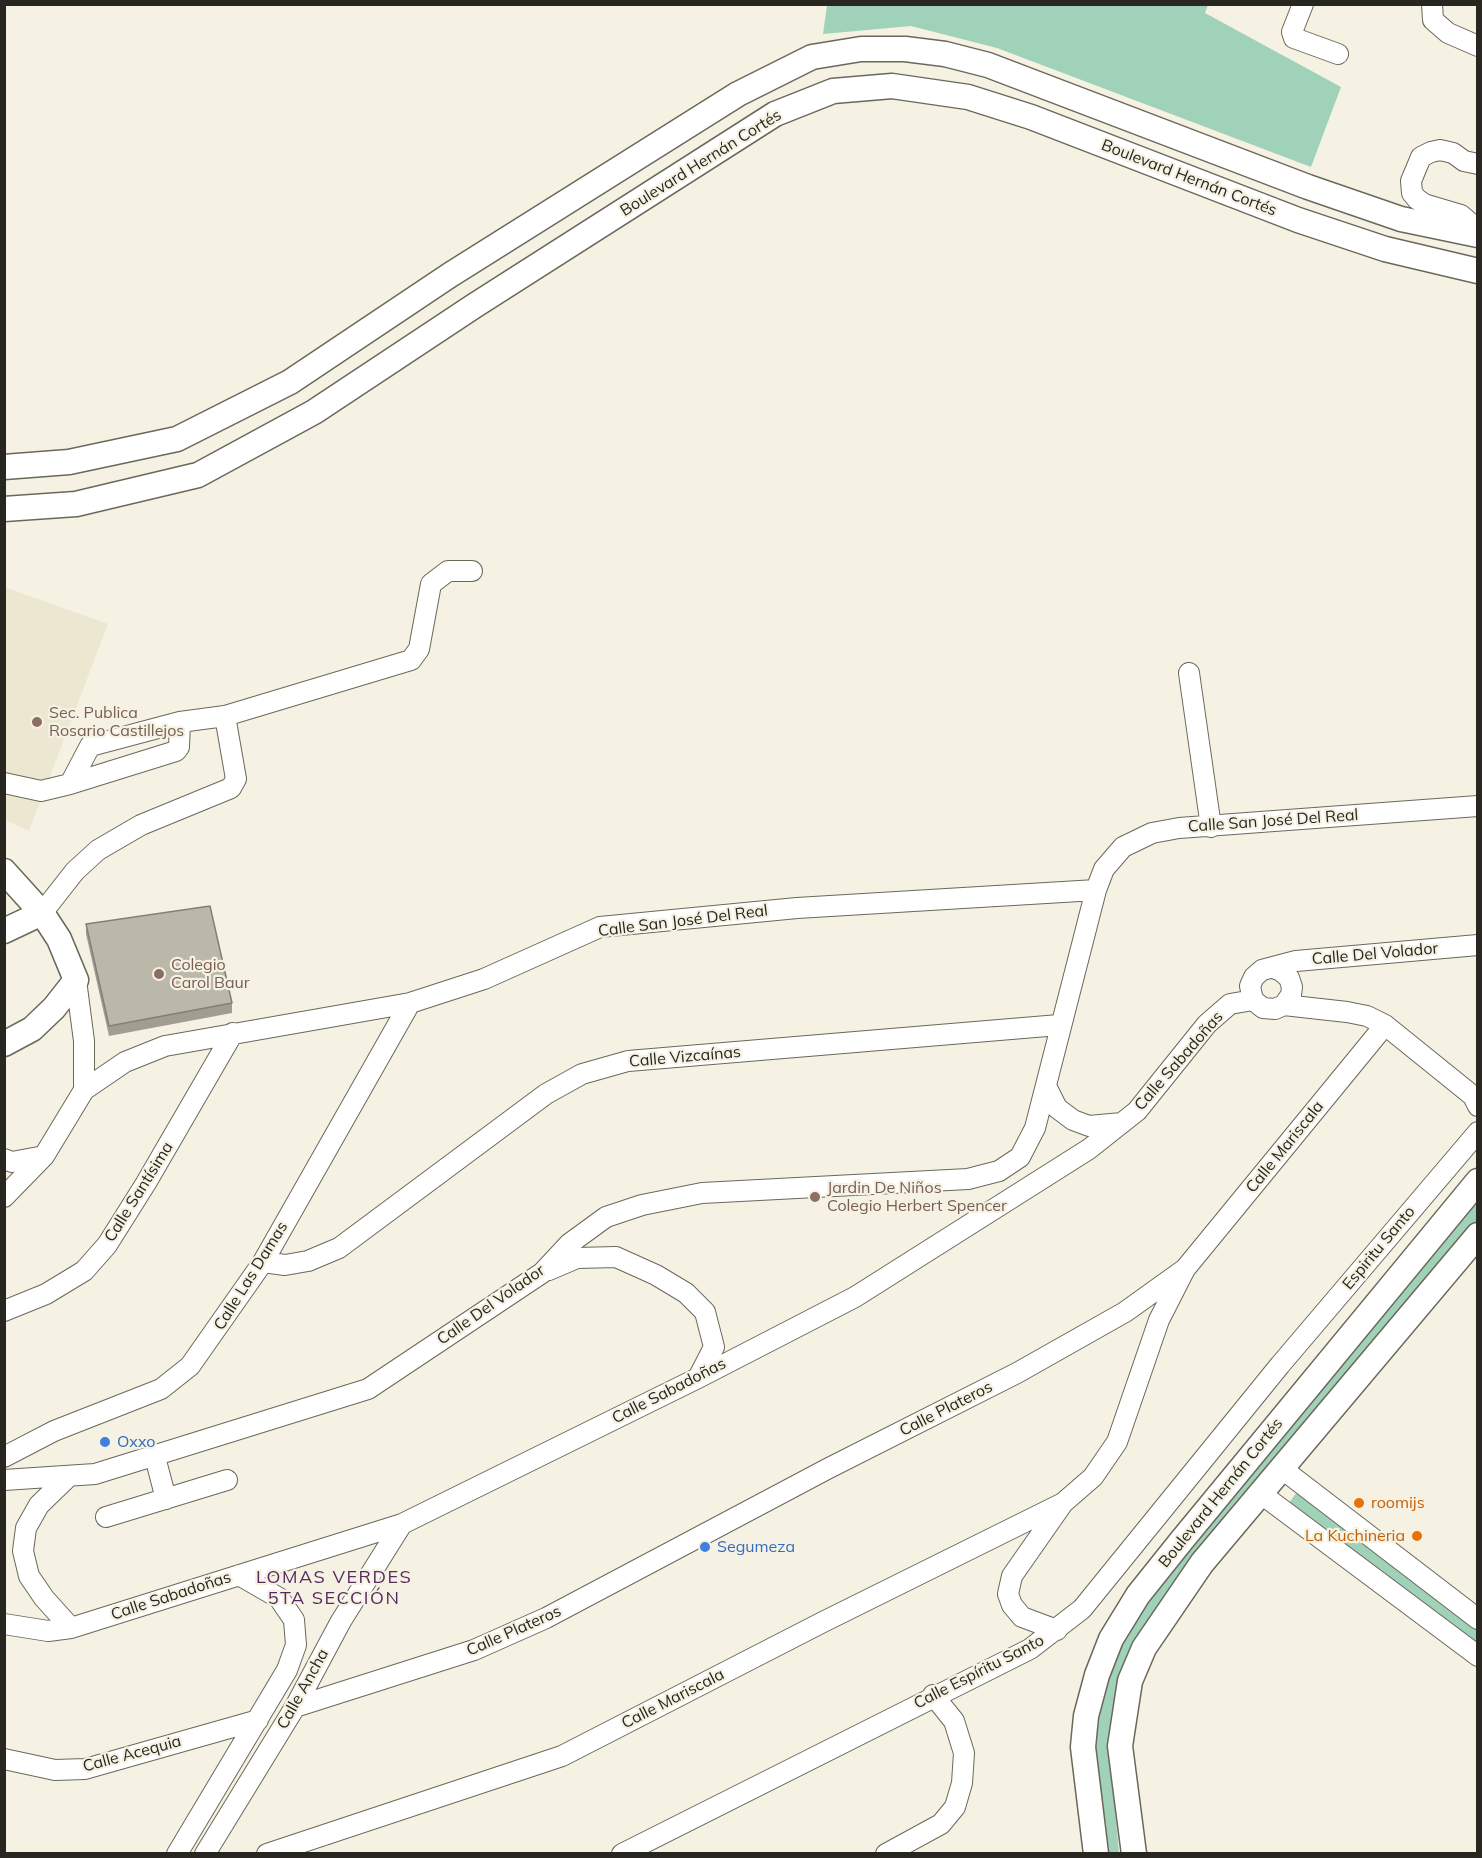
<!DOCTYPE html>
<meta charset="utf-8">
<style>
body{margin:0}
#map{position:relative;width:1482px;height:1858px;overflow:hidden;background:#f5f2e3;font-family:Mulish,sans-serif}
canvas{display:block}
.frame{position:absolute;inset:0;border:6px solid #282621;pointer-events:none}
</style>
<div id="map">
<canvas width="1482" height="1858"></canvas>
<div class="frame"></div>
</div>
<script>
const g = document.querySelector('canvas').getContext('2d');
g.lineJoin = 'round';
function fillPath(path, color) {
  g.fillStyle = color;
  g.fill(path, 'evenodd');
}
function shape(rows) {
  const path = new Path2D();
  for (const r of rows) {
    path.moveTo(r[0], r[1]);
    for (let i = 2; i < r.length; i += 2) path.lineTo(r[i], r[i + 1]);
  }
  return path;
}
function stroke(path, color, width, dash) {
  g.strokeStyle = color;
  g.lineWidth = width;
  g.lineCap = dash ? 'butt' : 'round';
  g.setLineDash(dash || []);
  g.stroke(path);
}
function drawText(font, color, halo, rows, align = 'center') {
  g.font = font + ' Mulish,sans-serif';
  g.lineWidth = 4.5;
  g.setLineDash([]);
  g.textBaseline = 'middle';
  g.strokeStyle = halo;
  g.fillStyle = color;
  for (const [text, x, y, turn = 0] of rows) {
    g.save();
    g.translate(x, y);
    g.rotate((+turn || 0) * Math.PI / 180);
    g.textAlign = isNaN(turn) ? turn : align;
    if (halo) g.strokeText(text, 0, 0);
    g.fillText(text, 0, 0);
    g.restore();
  }
}
fillPath(shape([
 [4,587,108,624,29,831,5,820]
]), '#ece7d0');
fillPath(shape([
 [827,5,1208,5,1205,13,1341,87,1311,167,997,48,911,26,823,34],
 [1477,1184,1477,1227,1195,1559,1110,1754,1119,1853,1101,1854,1088,1751,1113,1645],
 [1297,1492,1477,1624,1477,1647,1286,1507]
]), '#a0d1b9');
const minor = shape([
 [1303,4,1292,32,1294,38,1338,54],
 [1432,4,1433,20,1448,33,1478,46],
 [1468,233,1468,221,1461,215,1424,204,1417,199,1412,193,1411,181,1421,157,1431,152,1440,150,1453,153,1464,161,1478,164],
 [1189,673,1211,827],
 [4,783,41,791,70,784,176,751,179,747,180,722],
 [70,784,90,746,180,722,225,716,411,660,419,649,431,584,448,571,472,571],
 [42,913,75,871,98,850,141,825,231,788,236,779,225,716],
 [1273,968,1281,971,1289,978,1292,987,1291,995,1284,1005,1275,1009,1263,1008,1253,1000,1250,986,1254,977,1262,970,1296,961,1478,945],
 [1284,1005,1347,1012,1367,1016,1385,1025,1473,1096,1478,1106],
 [1047,1088,1057,1108,1073,1120,1089,1126,1122,1123],
 [84,1090,125,1062,165,1046,410,1003,484,979,600,927,797,908,1096,890],
 [4,1159,12,1162,44,1156],
 [4,1197,44,1156,84,1090,84,1041,76,980],
 [263,1262,285,1265,308,1261,339,1248,546,1094,582,1074,628,1061,1059,1025],
 [549,1270,577,1258,616,1257,656,1275,686,1293,705,1312,714,1347,698,1378],
 [4,1311,46,1294,84,1271,107,1245,146,1183,233,1033],
 [4,1457,54,1431,161,1389,190,1366,263,1262,410,1003],
 [155,1457,166,1499],
 [1281,1468,1478,1619],
 [68,1477,39,1505,26,1528,23,1551,29,1576,44,1598,71,1628],
 [4,1480,95,1474,368,1389,542,1273,569,1244,606,1217,642,1205,702,1193,968,1179,999,1171,1020,1157,1035,1128,1096,890,1104,869,1123,847,1152,833,1179,828,1478,806],
 [1260,1493,1478,1656],
 [106,1517,227,1480],
 [4,1624,48,1631,71,1628,402,1524,698,1378,855,1297,1089,1149,1137,1111,1207,1024,1230,1004,1253,1000],
 [1057,1630,1022,1617,1012,1605,1008,1594,1012,1576,1063,1503,1093,1477,1117,1442,1159,1320,1185,1269,1385,1025],
 [295,1707,474,1650,546,1618,829,1468,1017,1373,1125,1312,1185,1269],
 [4,1759,55,1770,85,1769,258,1720],
 [177,1854,287,1670,296,1645,294,1620,279,1598,239,1575],
 [205,1854,295,1707,341,1621,402,1524],
 [267,1854,562,1756,823,1622,1063,1503],
 [622,1854,1030,1649,1082,1609,1280,1365,1478,1132],
 [886,1854,941,1824,955,1807,962,1783,964,1753,954,1721,933,1695]
]);
const major = shape([
 [4,467,69,462,177,439,290,382,450,275,738,94,812,57,861,49,905,49,945,54,988,65,1308,187,1401,219,1478,235],
 [4,509,76,504,198,475,314,412,474,306,775,114,833,91,892,86,968,97,1031,117,1298,220,1385,249,1478,271],
 [4,871,42,913,59,939,76,980,54,1008,32,1029,4,1044],
 [4,931,42,913],
 [1096,1854,1083,1747,1086,1716,1097,1675,1111,1639,1138,1595,1182,1540,1478,1181],
 [1134,1854,1120,1746,1130,1681,1144,1648,1202,1563,1478,1235]
]);
stroke(minor, '#6b685b', 22);
stroke(major, '#6b685b', 27);
stroke(minor, '#fff', 20);
stroke(major, '#fff', 24);
fillPath(shape([
 [86,924,232,1003,232,1013,109,1036,86,934]
]), '#a19d91');
const building = shape([
 [210,906,232,1003,109,1026,86,924,210,906]
]);
fillPath(building, '#bbb7a9');
stroke(building, '#838076', 1.5);
for (const [x, y, r, color] of [
 [37,722,6,"#8d6e63"],
 [159,974,6,"#8d6e63"],
 [815,1197,6,"#8d6e63"],
 [105,1442,6,"#3f7fe0"],
 [1359,1503,6,"#e8710a"],
 [1417,1536,6,"#e8710a"],
 [705,1547,6,"#3f7fe0"]
]) {
  const dot = new Path2D();
  dot.arc(x, y, r, 0, 2 * Math.PI);
  g.fillStyle = color;
  g.fill(dot);
  stroke(dot, '#f5f2e3', 2);
}
drawText('16px', '#282621', '#f5f2e3', [
 ["Boulevard Hernán Cortés",701,163,-32],
 ["Boulevard Hernán Cortés",1189,178,21],
 ["Calle San José Del Real",1273,821,-4],
 ["Calle San José Del Real",683,921,-7],
 ["Calle Del Volador",1375,954,-5],
 ["Calle Vizcaínas",685,1057,-5],
 ["Calle Sabadoñas",1179,1061,-49],
 ["Calle Mariscala",1285,1147,-51],
 ["Calle Santísima",139,1192,-58],
 ["Espiritu Santo",1379,1248,-50],
 ["Calle Las Damas",251,1276,-58],
 ["Calle Del Volador",491,1305,-35],
 ["Calle Sabadoñas",669,1391,-27],
 ["Calle Plateros",946,1409,-27],
 ["Boulevard Hernán Cortés",1221,1493,-51],
 ["Calle Sabadoñas",171,1596,-18],
 ["Calle Plateros",514,1631,-24],
 ["Calle Espíritu Santo",979,1672,-27],
 ["Calle Ancha",303,1689,-61],
 ["Calle Mariscala",673,1699,-27],
 ["Calle Acequia",132,1754,-15]
]);
drawText('16px', '#785e54', '#f5f2e3', [
 ["Sec. Publica",49,713],
 ["Rosario Castillejos",49,731],
 ["Colegio",171,965],
 ["Carol Baur",171,983],
 ["Jardin De Niños",827,1188],
 ["Colegio Herbert Spencer",827,1206]
], 'left');
drawText('16px', '#366cbe', '#f5f2e3', [
 ["Oxxo",117,1442],
 ["Segumeza",717,1547]
], 'left');
drawText('16px', '#c56008', '#f5f2e3', [
 ["roomijs",1371,1503],
 ["La Kuchineria",1405,1536,"right"]
], 'left');
g.letterSpacing = '1.5px';
drawText('18px', '#572b5f', '#f5f2e3', [
 ["LOMAS VERDES",334,1578],
 ["5TA SECCIÓN",334,1599]
]);
g.letterSpacing = '0px';
</script>
